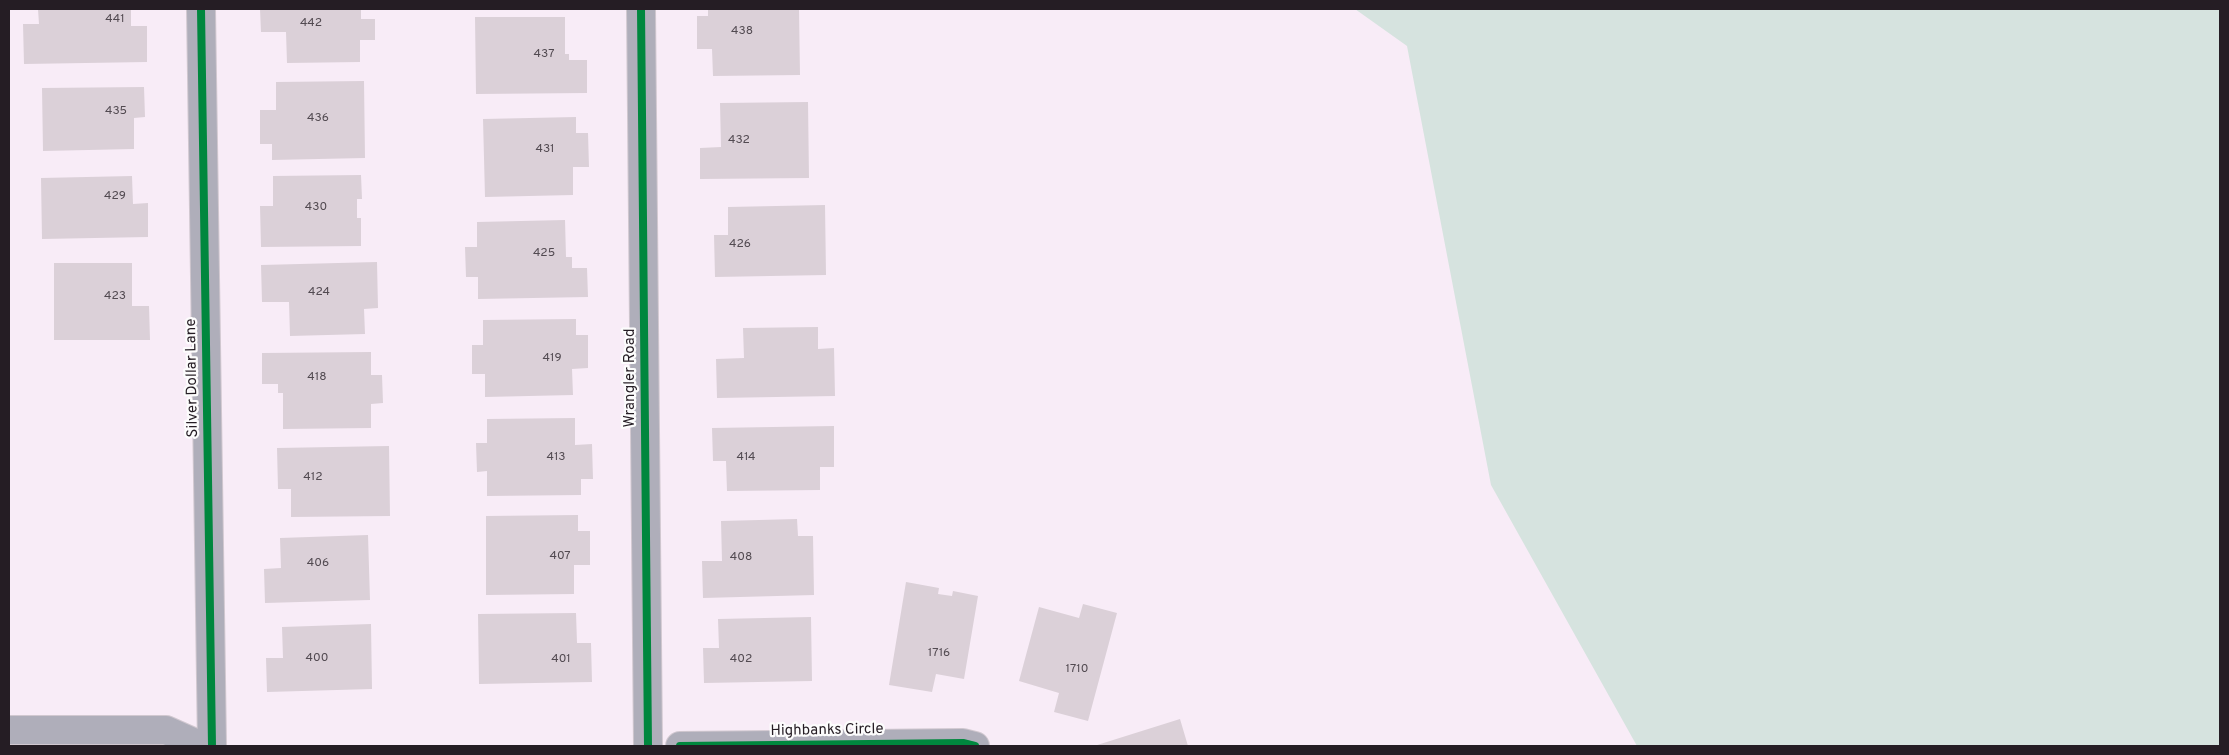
<!DOCTYPE html>
<style>
body{margin:0}
#map{position:relative;width:2229px;height:755px;overflow:hidden;background:#f8ecf7;font-family:Overpass,sans-serif}
canvas{display:block}
.frame{position:absolute;inset:0;border:10px solid #251d24;pointer-events:none}
</style>
<div id="map">
<canvas width="2229" height="755"></canvas>
<div class="frame"></div>
</div>
<script>
const g = document.querySelector('canvas').getContext('2d');
g.lineJoin = 'round';
function fillPath(path, color) {
  g.fillStyle = color;
  g.fill(path, 'evenodd');
}
function shape(rows) {
  const path = new Path2D();
  for (const r of rows) {
    path.moveTo(r[0], r[1]);
    for (let i = 2; i < r.length; i += 2) path.lineTo(r[i], r[i + 1]);
  }
  return path;
}
function stroke(path, color, width, dash) {
  g.strokeStyle = color;
  g.lineWidth = width;
  g.lineCap = dash ? 'butt' : 'round';
  g.setLineDash(dash || []);
  g.stroke(path);
}
function drawText(font, color, halo, rows, align = 'center') {
  g.font = font + ' Overpass,sans-serif';
  g.lineWidth = 4.5;
  g.setLineDash([]);
  g.textBaseline = 'middle';
  g.strokeStyle = halo;
  g.fillStyle = color;
  for (const [text, x, y, turn = 0] of rows) {
    g.save();
    g.translate(x, y);
    g.rotate((+turn || 0) * Math.PI / 180);
    g.textAlign = isNaN(turn) ? turn : align;
    if (halo) g.strokeText(text, 0, 0);
    g.fillText(text, 0, 0);
    g.restore();
  }
}
fillPath(shape([
 [1355,9,2220,9,2220,746,1637,746,1491,485,1407,46]
]), '#d6e3df');
fillPath(shape([
 [38,9,131,9,131,26,147,26,147,62,24,64,23,24,39,24],
 [260,9,361,9,361,19,375,19,375,40,360,40,360,62,287,63,286,32,261,32],
 [708,9,799,9,800,75,713,76,712,49,697,49,697,16,708,16],
 [475,17,565,17,565,54,569,54,569,60,587,60,587,93,476,94],
 [364,81,365,158,272,160,272,144,260,144,260,110,276,110,276,82],
 [144,87,145,117,134,118,134,149,43,151,42,88],
 [808,102,809,178,700,179,700,148,721,147,720,103],
 [576,117,576,133,588,133,589,167,573,167,573,195,485,197,483,119],
 [361,175,362,199,357,199,357,218,361,218,361,246,261,247,260,206,273,206,273,176],
 [132,176,133,204,148,203,148,237,42,239,41,178],
 [825,205,826,275,715,277,714,235,728,235,728,207],
 [565,220,566,257,572,257,572,268,587,268,588,297,478,299,478,277,466,277,465,247,477,247,477,222],
 [377,262,378,308,364,309,365,334,290,336,289,302,262,302,261,265],
 [54,263,132,263,132,306,149,306,150,340,54,340],
 [576,319,576,335,588,335,588,368,572,369,573,395,485,397,485,374,472,374,472,345,483,345,483,320],
 [818,327,818,349,834,348,835,396,717,398,716,359,744,358,743,328],
 [371,352,371,375,382,375,383,403,371,404,371,428,283,429,283,393,278,393,278,384,262,384,262,353],
 [575,418,575,445,592,444,593,479,581,479,581,495,487,496,487,471,477,472,476,443,487,443,487,419],
 [834,426,834,467,820,467,820,490,727,491,726,461,713,461,712,428],
 [389,446,390,516,291,517,291,489,278,489,277,448],
 [578,515,578,531,590,531,590,565,574,565,574,594,486,595,486,516],
 [797,519,798,536,813,536,814,595,703,598,702,561,722,561,721,521],
 [368,535,370,600,265,603,264,569,281,568,280,538],
 [906,582,939,588,938,594,952,596,953,591,978,596,964,679,936,674,932,692,889,685],
 [1083,604,1117,613,1088,721,1054,712,1059,693,1019,681,1039,607,1079,618],
 [576,613,577,643,591,643,592,682,479,684,478,614],
 [811,617,812,681,704,683,703,648,719,648,718,619],
 [371,624,372,689,267,692,266,658,283,658,282,627],
 [1180,719,1188,746,1094,746]
]), '#dbd0d8');
const minor = shape([
 [201,9,212,746],
 [641,9,648,746],
 [9,730,166,730,202,746],
 [680,746,963,743,975,746]
]);
stroke(minor, '#d1c8d0', 30);
stroke(minor, '#afaeba', 28);
stroke(shape([
 [201,9,212,746],
 [641,9,648,746],
 [680,746,963,743,975,746]
]), '#00873e', 8);
drawText('12px', '#524a51', null, [
 ["441",115,20],
 ["442",311,24],
 ["438",742,32],
 ["437",544,55],
 ["435",116,112],
 ["436",318,119],
 ["432",739,141],
 ["431",545,150],
 ["429",115,197],
 ["430",316,208],
 ["426",740,245],
 ["425",544,254],
 ["424",319,293],
 ["423",115,297],
 ["419",552,359],
 ["418",317,378],
 ["413",556,458],
 ["414",746,458],
 ["412",313,478],
 ["407",560,557],
 ["408",741,558],
 ["406",318,564],
 ["1716",939,654],
 ["400",317,659],
 ["401",561,660],
 ["402",741,660],
 ["1710",1077,670]
]);
drawText('15px', '#251d24', '#fcfcfc', [
 ["Silver Dollar Lane",193,378,-91],
 ["Wrangler Road",631,378,-90],
 ["Highbanks Circle",827,731,-1]
]);
</script>
